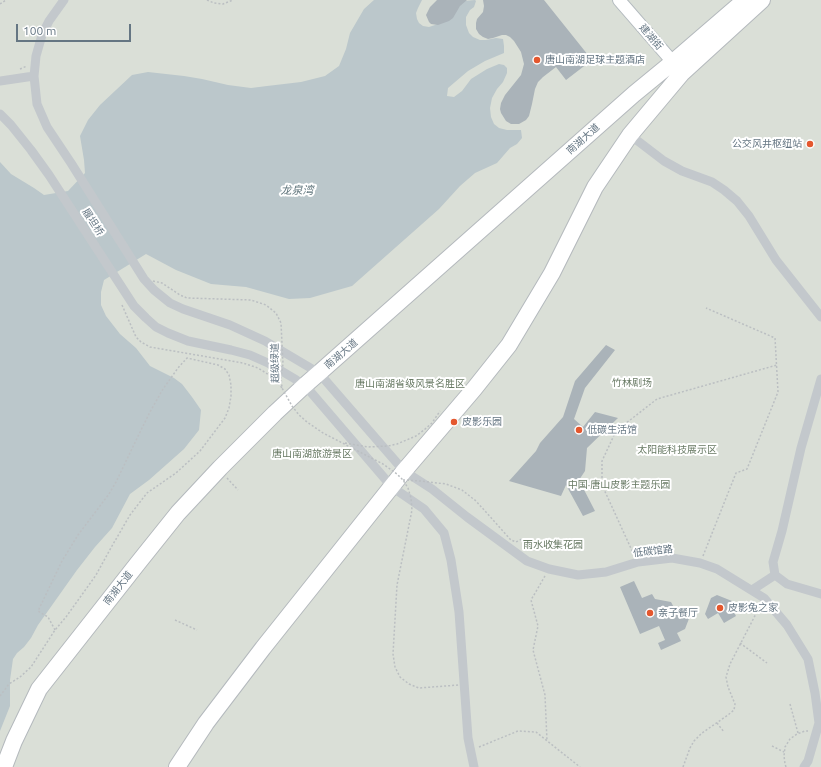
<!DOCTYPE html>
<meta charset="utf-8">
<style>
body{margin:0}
#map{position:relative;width:821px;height:767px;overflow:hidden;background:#fafaf8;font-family:Ubuntu,sans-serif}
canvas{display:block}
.scale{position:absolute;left:16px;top:24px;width:115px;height:18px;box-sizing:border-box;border:2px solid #657683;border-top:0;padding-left:5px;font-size:12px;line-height:14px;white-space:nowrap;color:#657683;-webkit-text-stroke:3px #fff;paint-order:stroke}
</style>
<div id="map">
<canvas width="821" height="767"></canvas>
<div class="scale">100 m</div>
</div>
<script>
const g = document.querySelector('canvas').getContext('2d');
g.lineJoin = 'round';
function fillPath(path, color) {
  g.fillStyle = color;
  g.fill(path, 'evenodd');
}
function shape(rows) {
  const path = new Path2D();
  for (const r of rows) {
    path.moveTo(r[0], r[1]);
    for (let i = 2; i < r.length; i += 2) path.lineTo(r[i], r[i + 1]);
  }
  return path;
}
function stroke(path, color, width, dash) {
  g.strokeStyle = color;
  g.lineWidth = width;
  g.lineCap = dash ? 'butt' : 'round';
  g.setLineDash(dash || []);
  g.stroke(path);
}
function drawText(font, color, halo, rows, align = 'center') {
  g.font = font + ' Ubuntu,"Noto Sans SC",sans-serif';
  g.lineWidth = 4;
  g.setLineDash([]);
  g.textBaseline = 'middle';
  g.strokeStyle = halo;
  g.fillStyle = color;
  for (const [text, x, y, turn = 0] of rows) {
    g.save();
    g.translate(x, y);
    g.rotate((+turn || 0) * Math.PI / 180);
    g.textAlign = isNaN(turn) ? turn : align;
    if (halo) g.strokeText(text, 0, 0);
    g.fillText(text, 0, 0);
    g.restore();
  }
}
fillPath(shape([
 [0,0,821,0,821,767,0,767]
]), '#dadfd7');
fillPath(shape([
 [374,0,422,0,418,8,416,13,417,19,419,23,423,26,429,27,435,25,448,19,464,1,475,0,476,1,474,7,470,10,466,17,466,25,469,33,473,37,480,40,486,40,496,38,503,39,504,46,504,53,485,61,468,71,448,88,447,96,454,97,462,91,471,79,487,69,499,64,504,65,507,68,507,73,503,82,497,89,492,98,490,108,491,117,494,124,499,128,507,130,521,130,522,138,517,144,510,148,497,163,475,173,460,186,439,209,352,286,310,298,289,299,246,287,211,284,176,270,146,254,104,280,101,292,101,305,106,316,120,334,136,348,150,366,174,378,182,384,192,397,201,410,199,430,184,449,149,480,130,494,112,528,95,547,77,570,38,625,31,638,24,647,17,653,13,659,10,680,10,706,0,731,0,162,11,174,34,188,44,195,68,191,85,173,84,160,80,136,88,120,100,105,132,75,148,72,184,76,202,79,228,85,251,88,267,86,301,82,325,76,339,66,346,49,350,33,364,9]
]), '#bbc7cb');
fillPath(shape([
 [437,0,467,0,460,6,453,18,449,21,438,25,431,24,429,22,426,15,430,7],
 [483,0,544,0,592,60,566,80,556,67,543,77,538,82,535,89,532,104,529,116,526,120,519,124,511,124,506,121,501,113,500,109,501,103,505,95,521,75,524,64,521,52,514,41,510,37,506,35,502,35,493,38,488,39,483,37,479,34,476,29,476,23,477,19,483,12,484,6],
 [606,345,615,350,585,388,574,419,583,427,595,412,618,418,587,448,585,471,579,480,595,511,583,516,566,485,561,496,509,481,536,451,540,443,563,417,575,381],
 [634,581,642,598,652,594,655,599,671,602,678,615,686,610,690,616,685,629,677,633,681,641,661,650,658,643,665,640,659,626,640,634,620,587],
 [717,595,732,601,729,603,736,616,724,623,718,613,708,619,705,614,711,598]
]), '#aab3b9');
const secondary = shape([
 [619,0,678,68]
]);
const highway = shape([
 [4,767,14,741,39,689,138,563,178,513,220,468,275,413,304,386,319,373,634,94,673,62,745,0],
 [177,767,206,723,263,648,404,471,474,389,509,345,552,273,595,187,630,135,682,73,762,0]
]);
stroke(secondary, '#b3babf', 14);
stroke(highway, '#b4b9bd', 18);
stroke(shape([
 [207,0,214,3,223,4,233,0],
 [0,4,6,0],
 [20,69,27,66],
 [122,305,136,337,141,342,150,347,243,363,258,368,274,378,282,388],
 [227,478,238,490],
 [634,555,602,485,602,461,616,431,657,399,777,365],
 [703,556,736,473,747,469,778,392,775,338,706,308],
 [545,576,531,600,538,626,533,650,545,695,547,741],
 [175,620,197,630],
 [740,643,767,663],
 [0,696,9,684,20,677,31,667,55,630,66,617,96,575,112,546,130,515,147,493,176,473,200,451,225,418,229,408,231,396,231,385,229,375,225,369,218,365,187,358,178,368,163,389,151,410,142,428,116,482,109,494,78,535,62,561,38,611,48,617,55,630],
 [790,704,798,733],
 [717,723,724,732],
 [772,746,784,752],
 [479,747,518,731,536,732,580,767],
 [683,767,690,748,694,741,702,733,728,715,734,710,735,704,728,687,726,677,730,664,760,606],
 [786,767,785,764,784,756,785,747,790,739,797,734,805,731,808,731]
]), '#bbbfc2', 1.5, [2, 2]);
stroke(shape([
 [64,0,49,21,42,35,36,56,34,76,37,104,47,127,71,163,144,279,154,290,170,303,183,309,230,325,265,341,319,373,404,471,432,489,467,517,527,561,549,569,578,575,606,572,638,562,672,558,700,563,717,569,764,598,787,625,808,659,815,693,819,723,808,761,804,767],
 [0,81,34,76],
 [0,114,11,125,31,150,49,175,134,306,146,318,156,327,168,333,188,341,231,350,250,355,268,363,295,379,309,390,392,487,424,509,444,533,451,560,459,612,468,738,474,767],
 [630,135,664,161,682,171,712,182,724,190,737,201,749,216,776,260,821,317],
 [821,379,801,448,782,531,773,562,775,575,787,584,821,594],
 [752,590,775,575]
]), '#c3c8cc', 9);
stroke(secondary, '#fff', 12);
stroke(highway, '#fff', 16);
stroke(shape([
 [153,281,162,283,180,295,187,298,251,300,266,305,276,313,281,323,283,364,281,377,282,388,292,406,299,415,307,422,323,433,383,464,397,474,403,480,408,488,411,498,412,510,397,585,393,654,395,667,400,677,409,684,419,688,459,685],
 [345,443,368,447,388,446,397,444,416,436,424,430,432,423,440,411],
 [403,480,421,481,446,484,462,490,476,501,511,540,516,542,522,539]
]), '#bbbfc2', 1.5, [2, 2]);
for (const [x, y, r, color] of [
 [537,60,4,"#e4572e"],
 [810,144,4,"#e4572e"],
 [454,422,4,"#e4572e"],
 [579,430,4,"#e4572e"],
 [720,608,4,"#e4572e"],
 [650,613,4,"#e4572e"]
]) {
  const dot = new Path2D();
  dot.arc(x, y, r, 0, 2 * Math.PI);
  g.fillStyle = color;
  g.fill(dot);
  stroke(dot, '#fff', 1.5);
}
drawText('10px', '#657683', '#fff', [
 ["建湖街",651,37,49],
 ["南湖大道",583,139,-42],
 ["履坦桥",93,222,57],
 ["南湖大道",341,354,-41],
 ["超级绿道",275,363,-91],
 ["低碳馆路",653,551,-6],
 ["南湖大道",118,588,-52]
]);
drawText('10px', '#657683', '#fff', [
 ["唐山南湖足球主题酒店",545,60],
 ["公交风井枢纽站",802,144,"right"],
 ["皮影乐园",462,422],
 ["低碳生活馆",587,430],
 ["皮影兔之家",728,608],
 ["亲子餐厅",658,613]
], 'left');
drawText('10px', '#687a64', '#fff', [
 ["竹林剧场",632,383],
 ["唐山南湖省级风景名胜区",410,384],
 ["太阳能科技展示区",677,450],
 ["唐山南湖旅游景区",312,454],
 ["中国·唐山皮影主题乐园",619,485],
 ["雨水收集花园",553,545]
]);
drawText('italic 11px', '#60757c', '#fff', [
 ["龙泉湾",297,190]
]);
</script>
